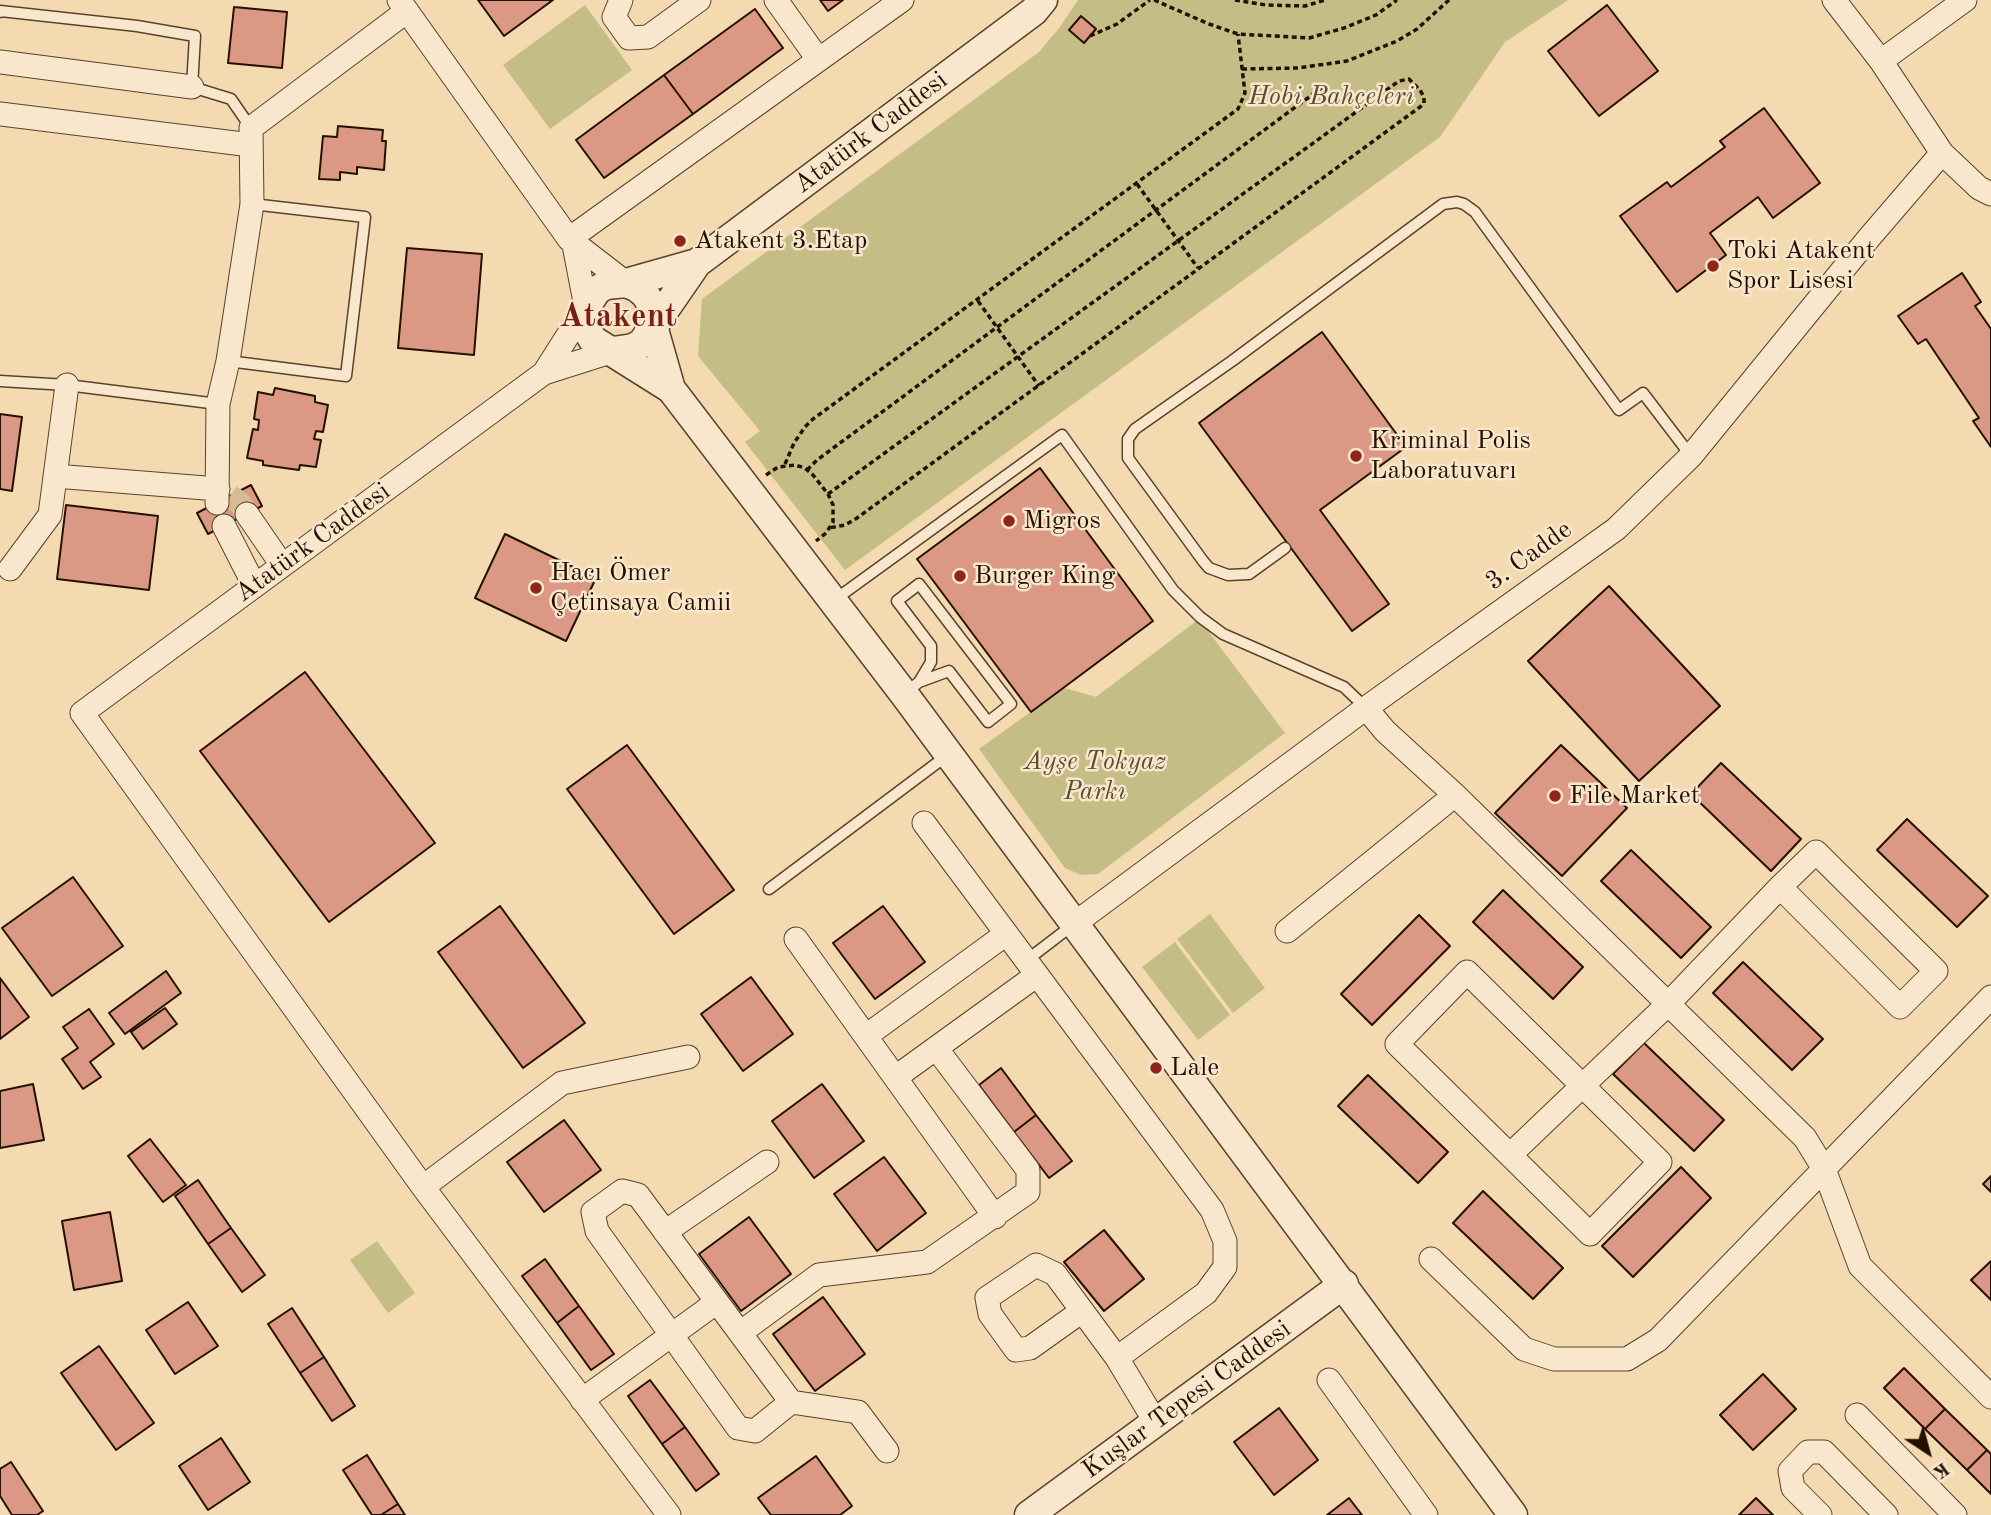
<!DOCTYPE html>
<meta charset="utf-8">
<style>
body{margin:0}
#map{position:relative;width:1991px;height:1515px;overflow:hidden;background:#f4dab1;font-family:"Old Standard TT",serif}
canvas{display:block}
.north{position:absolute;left:1893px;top:1417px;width:70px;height:70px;-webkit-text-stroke:5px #f8e7cc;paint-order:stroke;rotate:144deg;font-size:19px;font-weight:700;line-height:28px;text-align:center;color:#251000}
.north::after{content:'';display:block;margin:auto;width:24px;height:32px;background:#251000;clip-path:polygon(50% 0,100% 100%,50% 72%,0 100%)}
</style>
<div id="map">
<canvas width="1991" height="1515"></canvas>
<div class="north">K</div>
</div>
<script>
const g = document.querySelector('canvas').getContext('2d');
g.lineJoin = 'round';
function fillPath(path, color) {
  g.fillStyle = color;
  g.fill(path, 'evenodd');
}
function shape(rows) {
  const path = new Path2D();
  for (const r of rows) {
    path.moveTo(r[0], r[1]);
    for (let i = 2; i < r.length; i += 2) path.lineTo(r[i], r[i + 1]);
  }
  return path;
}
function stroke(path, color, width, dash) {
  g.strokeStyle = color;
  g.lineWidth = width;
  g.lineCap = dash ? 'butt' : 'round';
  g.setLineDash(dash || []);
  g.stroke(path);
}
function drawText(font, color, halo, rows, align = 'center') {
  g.font = font + ' "Old Standard TT",serif';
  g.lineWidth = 5;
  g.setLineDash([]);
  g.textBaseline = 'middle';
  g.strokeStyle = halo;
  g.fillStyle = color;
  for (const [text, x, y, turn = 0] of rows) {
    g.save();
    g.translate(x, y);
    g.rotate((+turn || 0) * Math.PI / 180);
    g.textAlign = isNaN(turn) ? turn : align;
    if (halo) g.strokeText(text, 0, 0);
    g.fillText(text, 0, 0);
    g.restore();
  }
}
fillPath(shape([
 [1078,0,1568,0,1505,42,1440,137,845,570,745,442,760,431,698,356,702,299,1039,52,1060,27],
 [585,5,632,70,550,129,503,65],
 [1199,619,1285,733,1098,874,1081,875,1065,868,979,749,1064,688,1096,697],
 [1210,914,1265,988,1233,1013,1177,939],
 [1175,942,1230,1015,1198,1040,1142,967],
 [377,1241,415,1293,388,1313,350,1260]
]), '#c4bd86');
const building = shape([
 [478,0,553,0,504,36,478,0],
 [820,0,843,0,828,11,820,0],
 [1607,5,1658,71,1599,116,1548,51,1607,5],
 [234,7,287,12,282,68,228,63,234,7],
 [755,9,783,48,693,114,664,75,755,9],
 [1081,16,1096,29,1084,43,1069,30,1081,16],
 [664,75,693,114,604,178,576,140,664,75],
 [1764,108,1820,183,1773,218,1758,197,1710,233,1726,255,1677,292,1620,216,1667,182,1671,187,1725,147,1720,141,1764,108],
 [338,126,383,130,382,141,386,141,384,170,357,167,357,174,340,172,340,180,319,179,323,136,337,137,338,126],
 [407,248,482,254,474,355,398,348,407,248],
 [1962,273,1981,302,1975,306,1991,329,1991,447,1973,421,1979,418,1926,339,1918,344,1898,316,1962,273],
 [1322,332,1406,447,1320,510,1389,604,1352,631,1199,423,1322,332],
 [275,388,315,396,315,402,328,405,323,432,316,431,314,439,321,440,316,467,300,465,299,470,263,465,263,461,247,458,253,429,258,430,259,420,254,419,258,392,273,395,275,388],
 [0,414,22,417,12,491,0,489,0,414],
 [1040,468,1153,621,1031,712,917,559,1040,468],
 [251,485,262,506,208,534,197,513,251,485],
 [66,505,158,516,149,590,57,579,66,505],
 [505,534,596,578,566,641,475,598,505,534],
 [1609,586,1720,706,1639,781,1528,661,1609,586],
 [305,672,435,843,329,922,200,751,305,672],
 [627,745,734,890,674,934,567,789,627,745],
 [1561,745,1627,808,1562,876,1495,813,1561,745],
 [1721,763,1801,839,1771,871,1691,794,1721,763],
 [1907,819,1988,896,1957,927,1877,850,1907,819],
 [1631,850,1711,927,1681,958,1601,881,1631,850],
 [73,877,123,946,52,996,2,928,73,877],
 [1503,890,1583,967,1553,999,1473,922,1503,890],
 [500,906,585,1023,523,1068,438,952,500,906],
 [883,906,925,962,875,999,833,943,883,906],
 [1419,915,1450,946,1372,1025,1341,994,1419,915],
 [1743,962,1823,1039,1792,1070,1713,993,1743,962],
 [166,971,181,993,125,1034,109,1013,166,971],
 [751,977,793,1034,743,1071,701,1014,751,977],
 [0,978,29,1017,0,1039,0,978],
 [165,1008,177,1024,143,1049,131,1032,165,1008],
 [89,1009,114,1044,90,1062,101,1077,83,1089,62,1059,78,1048,63,1027,89,1009],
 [1644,1043,1724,1120,1694,1151,1613,1074,1644,1043],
 [1001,1068,1036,1115,1014,1132,979,1085,1001,1068],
 [1368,1075,1448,1152,1418,1183,1338,1106,1368,1075],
 [33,1084,44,1140,0,1148,0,1091,33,1084],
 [822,1084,864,1141,814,1178,772,1121,822,1084],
 [1036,1115,1072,1161,1049,1178,1014,1132,1036,1115],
 [564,1120,601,1170,544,1212,507,1162,564,1120],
 [150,1139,186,1185,163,1202,128,1156,150,1139],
 [884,1157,926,1213,877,1251,834,1194,884,1157],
 [1681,1167,1711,1198,1633,1277,1602,1246,1681,1167],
 [1991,1176,1991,1192,1983,1184,1991,1176],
 [198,1180,231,1228,208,1244,175,1196,198,1180],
 [1483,1191,1563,1268,1533,1299,1453,1223,1483,1191],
 [110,1212,122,1281,74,1290,62,1221,110,1212],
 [749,1217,791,1274,741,1311,699,1254,749,1217],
 [231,1228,265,1275,242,1292,208,1244,231,1228],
 [1104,1230,1144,1279,1104,1311,1064,1262,1104,1230],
 [545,1259,579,1306,557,1323,522,1276,545,1259],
 [1991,1261,1991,1300,1971,1280,1991,1261],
 [823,1297,865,1354,815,1391,773,1334,823,1297],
 [188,1302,218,1346,175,1374,146,1330,188,1302],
 [579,1306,614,1354,591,1370,557,1323,579,1306],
 [292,1308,324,1357,300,1373,268,1324,292,1308],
 [99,1346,154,1423,116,1450,61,1373,99,1346],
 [324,1357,355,1406,332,1421,300,1373,324,1357],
 [1904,1368,1945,1409,1925,1429,1884,1388,1904,1368],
 [1763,1374,1796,1409,1753,1450,1720,1415,1763,1374],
 [650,1380,685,1427,662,1444,628,1396,650,1380],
 [1279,1408,1318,1460,1274,1495,1234,1442,1279,1408],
 [1945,1409,1987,1450,1967,1470,1925,1429,1945,1409],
 [685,1427,719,1474,696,1491,662,1444,685,1427],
 [221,1438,250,1482,208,1510,179,1466,221,1438],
 [1987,1450,1991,1454,1991,1494,1967,1470,1987,1450],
 [367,1455,398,1504,381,1515,372,1515,343,1470,367,1455],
 [816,1456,852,1506,840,1515,771,1515,758,1498,816,1456],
 [11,1462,43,1511,37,1515,12,1515,0,1496,0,1469,11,1462],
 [1349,1498,1362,1515,1327,1515,1349,1498],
 [1756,1498,1773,1515,1739,1515,1756,1498],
 [398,1504,405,1515,381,1515,398,1504]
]);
fillPath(building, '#da9885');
stroke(building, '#251000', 2);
stroke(shape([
 [230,496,240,503,247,514]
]), '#d5bc96', 23, [23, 11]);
const service = shape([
 [0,12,0,11,137,26,195,36,192,87,231,99,251,128],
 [228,361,346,376,365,217,252,204],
 [0,381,67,385,218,404],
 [1285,548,1249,574,1228,575,1209,568,1203,561,1128,458,1128,439,1135,429,1232,361,1443,204,1457,202,1464,204,1475,212,1619,410,1643,393,1691,456],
 [833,601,1062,435,1173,590,1200,617,1223,634,1344,687,1366,708],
 [904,694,919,682,949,671,988,722,1011,704,919,584,897,601,931,646,931,662,919,682],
 [769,889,949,754],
 [1027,960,1074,924]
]);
const minor = shape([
 [399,0,569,239,626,283],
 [621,0,614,17,629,38,648,37,699,0],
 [776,0,818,59],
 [1834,0,1881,61,1942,153,1979,188,1991,194],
 [1881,61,1965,0],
 [0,62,192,87],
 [0,114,251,145],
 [569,239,902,0],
 [613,351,544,373,82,713,423,1187,669,1515],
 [544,373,586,307,574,245],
 [55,476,218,489],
 [217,503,218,404,228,361,252,204,251,128,407,11],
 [247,514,282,565],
 [224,526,254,585],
 [10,569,50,515,67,385],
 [1366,708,1385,731,1455,795,1805,1138,1824,1169,1860,1266,1991,1397],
 [924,823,1212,1210,1225,1241,1225,1267,1206,1293,1117,1358],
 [1074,924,1366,708,1616,529,1691,456,1868,239,1942,153],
 [1287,931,1455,795],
 [796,939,995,1217],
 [1467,972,1660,1162,1590,1234,1397,1044,1467,972],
 [866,1036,1006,934],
 [896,1077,1037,975],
 [1510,1155,1668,1004,1780,887,1816,852,1936,971,1900,1007,1780,887],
 [423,1187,562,1083,688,1057],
 [665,1232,767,1162],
 [1431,1259,1524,1349,1554,1359,1627,1359,1658,1340,1991,997],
 [1082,1311,1030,1348,1016,1350,990,1314,987,1298,1036,1265,1055,1274,1117,1358,1156,1423],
 [740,1333,819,1275,927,1262,1028,1192,1028,1170,936,1048],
 [1329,1380,1426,1515],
 [582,1400,717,1302],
 [791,1402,755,1431,738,1428,597,1231,593,1212,622,1191,638,1195,791,1402,858,1412,887,1451],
 [1857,1415,1955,1515],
 [1820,1515,1793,1488,1790,1471,1808,1452,1824,1452,1886,1515]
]);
const tertiary = shape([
 [697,263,626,283,606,285,597,290,586,307,585,319,587,330,593,340,671,389,904,694,1513,1515],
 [626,283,636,287,645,294,651,304,654,315,653,326,671,389],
 [613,351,633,348,642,343,697,263,1034,11,1043,0],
 [1029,1515,1344,1284]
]);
stroke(service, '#59422c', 13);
stroke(minor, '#59422c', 25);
stroke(tertiary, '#59422c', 31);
stroke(shape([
 [1154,0,1209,24,1238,34,1309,38,1344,28,1376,15,1397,0],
 [1235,0,1266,5,1305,6,1325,0],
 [1090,36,1117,24,1150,0],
 [1242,69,1298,68,1347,61,1397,41,1417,29,1449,0],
 [1137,184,1198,268],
 [978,301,1039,386],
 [785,464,794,443,805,427,813,419,1238,109,1245,93,1238,34],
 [807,470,817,460,1324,86],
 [766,475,778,467,795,465,805,468,813,475,828,494,833,505,833,522,826,533,816,541],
 [828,494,1399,81,1409,79,1420,90,1424,97,1424,103,1420,107,857,518,845,525,829,528]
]), '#251000', 3.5, [5, 3.5]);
stroke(service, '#f8e7cc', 10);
stroke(minor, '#f8e7cc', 23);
stroke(tertiary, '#f8e7cc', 28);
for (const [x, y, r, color] of [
 [680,241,7,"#8f2418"],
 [1713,266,7,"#8f2418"],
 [1356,456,7,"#8f2418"],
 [1009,521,7,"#8f2418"],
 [960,576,7,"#8f2418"],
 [536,588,7,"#8f2418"],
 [1555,796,7,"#8f2418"],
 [1156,1068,7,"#8f2418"]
]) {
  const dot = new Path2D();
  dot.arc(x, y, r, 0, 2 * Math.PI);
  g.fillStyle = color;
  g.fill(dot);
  stroke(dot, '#f8e7cc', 2.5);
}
drawText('italic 26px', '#5d4d2f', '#f8e7cc', [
 ["Hobi Bahçeleri",1331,97],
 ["Ayşe Tokyaz",1095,762],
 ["Parkı",1095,792]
]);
drawText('26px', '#251000', '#f8e7cc', [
 ["Atatürk Caddesi",871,133,-37],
 ["Atatürk Caddesi",313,543,-36],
 ["3. Cadde",1529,556,-36],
 ["Kuşlar Tepesi Caddesi",1187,1400,-36]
]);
drawText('26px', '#251000', '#f8e7cc', [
 ["Atakent 3.Etap",694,241],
 ["Toki Atakent",1727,251],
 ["Spor Lisesi",1727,281],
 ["Kriminal Polis",1370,441],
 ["Laboratuvarı",1370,471],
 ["Migros",1023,521],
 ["Hacı Ömer",550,573],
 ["Çetinsaya Camii",550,603],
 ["Burger King",974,576],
 ["File Market",1569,796],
 ["Lale",1170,1068]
], 'left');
drawText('bold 33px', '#7a1f14', '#f8e7cc', [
 ["Atakent",618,317]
]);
</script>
